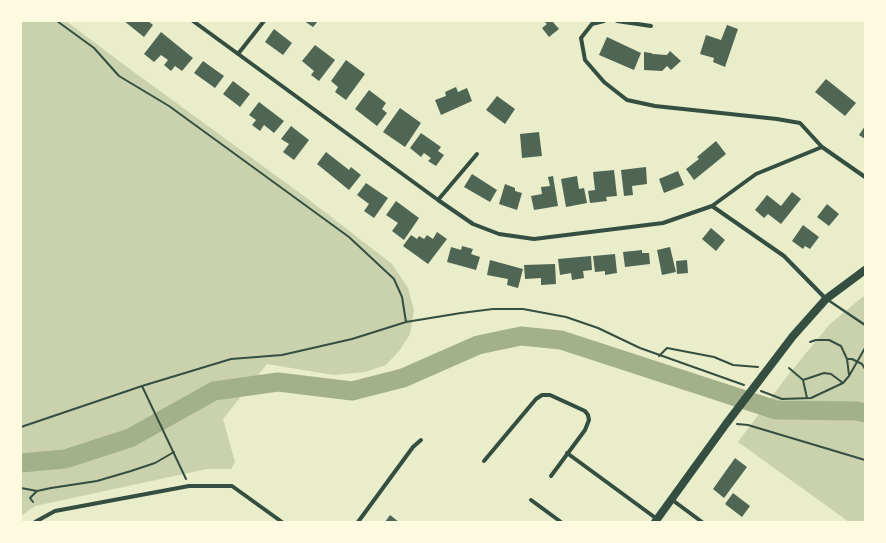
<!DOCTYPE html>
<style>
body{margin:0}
#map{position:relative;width:886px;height:543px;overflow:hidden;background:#e9edc9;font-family:"Crimson Pro",serif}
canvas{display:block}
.frame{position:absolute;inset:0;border:22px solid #fefae0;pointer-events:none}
</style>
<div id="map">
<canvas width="886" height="543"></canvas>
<div class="frame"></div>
</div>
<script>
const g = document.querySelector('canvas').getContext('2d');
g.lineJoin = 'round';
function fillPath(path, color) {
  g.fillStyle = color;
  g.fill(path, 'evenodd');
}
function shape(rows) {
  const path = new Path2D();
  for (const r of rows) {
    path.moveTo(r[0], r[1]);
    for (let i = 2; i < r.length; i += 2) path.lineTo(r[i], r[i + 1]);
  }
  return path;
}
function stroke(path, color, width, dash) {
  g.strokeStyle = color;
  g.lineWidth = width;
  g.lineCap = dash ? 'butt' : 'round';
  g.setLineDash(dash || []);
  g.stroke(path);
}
fillPath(shape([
 [21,21,66,21,123,64,308,199,392,264,408,288,414,310,410,334,400,350,386,365,365,372,333,375,267,364,223,419,235,462,231,469,207,469,35,506,21,516],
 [865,295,865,522,849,522,738,442,788,375,830,324]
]), '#cad2ad');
stroke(shape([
 [21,463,65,459,130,438,214,391,278,382,352,391,403,378,478,345,521,336,561,340,776,410,857,411,865,413]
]), '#a3b18a', 19);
fillPath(shape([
 [124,21,148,21,153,25,144,37],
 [304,21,318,21,313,27],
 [544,21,552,21,559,29,549,37,542,28,547,24],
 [727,25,738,29,725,67,713,62,714,58,700,54,706,35,721,40],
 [274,29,292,43,283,55,265,42],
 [161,32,193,58,182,71,175,66,171,71,164,65,168,60,161,55,154,62,144,54],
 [607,37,641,53,634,70,599,55],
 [315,45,335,60,319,81,311,75,314,71,302,61],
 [670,51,681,61,671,70,667,66,662,71,644,70,644,52,651,53,653,54,667,55],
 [346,60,365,74,346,100,335,92,338,87,331,81],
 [203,61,224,76,215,88,194,73],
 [826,79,856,103,845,116,815,92],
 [233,81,250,94,240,107,223,94],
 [456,87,458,92,467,88,472,101,441,115,435,100,446,96,445,92],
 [369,90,386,103,382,109,387,113,377,126,355,109],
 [497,96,515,109,505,124,486,110],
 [259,102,284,121,274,133,264,125,260,131,252,125,256,120,249,115],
 [400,108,421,123,405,147,383,132],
 [291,126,309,140,294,160,283,152,289,144,281,139],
 [865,126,865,139,859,135],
 [539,132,542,156,522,158,520,134],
 [421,133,441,147,438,151,444,155,436,166,428,161,431,158,424,153,421,157,410,148],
 [716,141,726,154,694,180,686,169,699,159,697,157],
 [326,152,349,170,351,167,361,175,349,190,317,164],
 [646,167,647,184,632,186,633,195,624,196,621,170],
 [614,170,617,196,606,197,607,201,590,203,588,191,595,190,593,172],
 [678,171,684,185,664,193,659,179],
 [472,174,497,190,490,202,464,187],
 [553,176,558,206,534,210,531,196,542,194,541,187,550,186,548,177],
 [577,176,579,189,584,188,587,203,566,207,561,179],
 [366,183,388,198,374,218,364,211,369,204,357,195],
 [505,184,515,188,515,191,522,193,517,210,499,204],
 [792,192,801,199,781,224,768,214,764,218,755,210,767,195,781,206],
 [396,201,419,218,404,240,392,231,398,223,386,215],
 [827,204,839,214,829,226,817,217],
 [803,225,819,237,810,249,805,246,803,249,792,241],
 [711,228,725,240,716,251,702,239],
 [437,232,447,239,428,264,403,246,411,235,417,239,419,236,424,239,427,235,433,239],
 [462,246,473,249,471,254,480,257,476,270,447,262,451,247,461,250],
 [670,247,676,272,662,275,657,250],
 [642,250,642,253,649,253,650,264,625,267,623,252],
 [615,254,617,273,605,275,605,271,595,272,593,256],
 [591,256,592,270,583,271,584,278,572,280,571,273,560,275,558,259],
 [490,260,523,269,518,288,507,285,508,279,487,275],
 [687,260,688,273,677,274,676,261],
 [555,264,556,284,541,285,541,278,525,279,524,265],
 [735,458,747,467,724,498,713,489],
 [733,493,750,506,742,517,725,504],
 [390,515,399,522,385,522]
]), '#4f6655');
stroke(shape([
 [57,21,94,48,119,76,169,106,349,237,394,279,402,297,406,322],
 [810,342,816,340,829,340,841,346,847,359,849,375],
 [659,356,667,348,714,357,733,365,758,367],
 [847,359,852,359,862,364,865,369],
 [789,368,803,380,807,398],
 [803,380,824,373,831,374,843,383],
 [142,386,186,479],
 [761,391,782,399,811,398,843,383,849,376,865,348],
 [737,424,748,425,865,460],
 [21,427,142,386,231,359,282,355,352,339,406,322,461,313,493,309,523,309,566,317,598,328,640,348,744,385],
 [21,488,37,491,30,498,33,502],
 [37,491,51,488,97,481,131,471,155,463,174,452]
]), '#344e41', 2);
stroke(shape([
 [828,300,865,325]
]), '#344e41', 2.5);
stroke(shape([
 [193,21,438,200,473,224,499,234,534,239,663,223,712,206,756,174,822,147],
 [604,21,592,24,581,38,585,60,604,82,627,100,655,106,777,119,800,123,822,147,865,177],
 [617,21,651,26],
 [238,54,264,21],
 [438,200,477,154],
 [712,206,784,256,826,299],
 [567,453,657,519],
 [484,461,536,399,542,395,550,395,585,411,588,415,589,420,585,430,551,476],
 [671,499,702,522],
 [531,500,561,522],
 [35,522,55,511,189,486,232,486,282,522],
 [358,522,413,447,421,440]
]), '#344e41', 4);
stroke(shape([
 [655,522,726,424,793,336,826,299,865,270]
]), '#344e41', 8);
</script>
